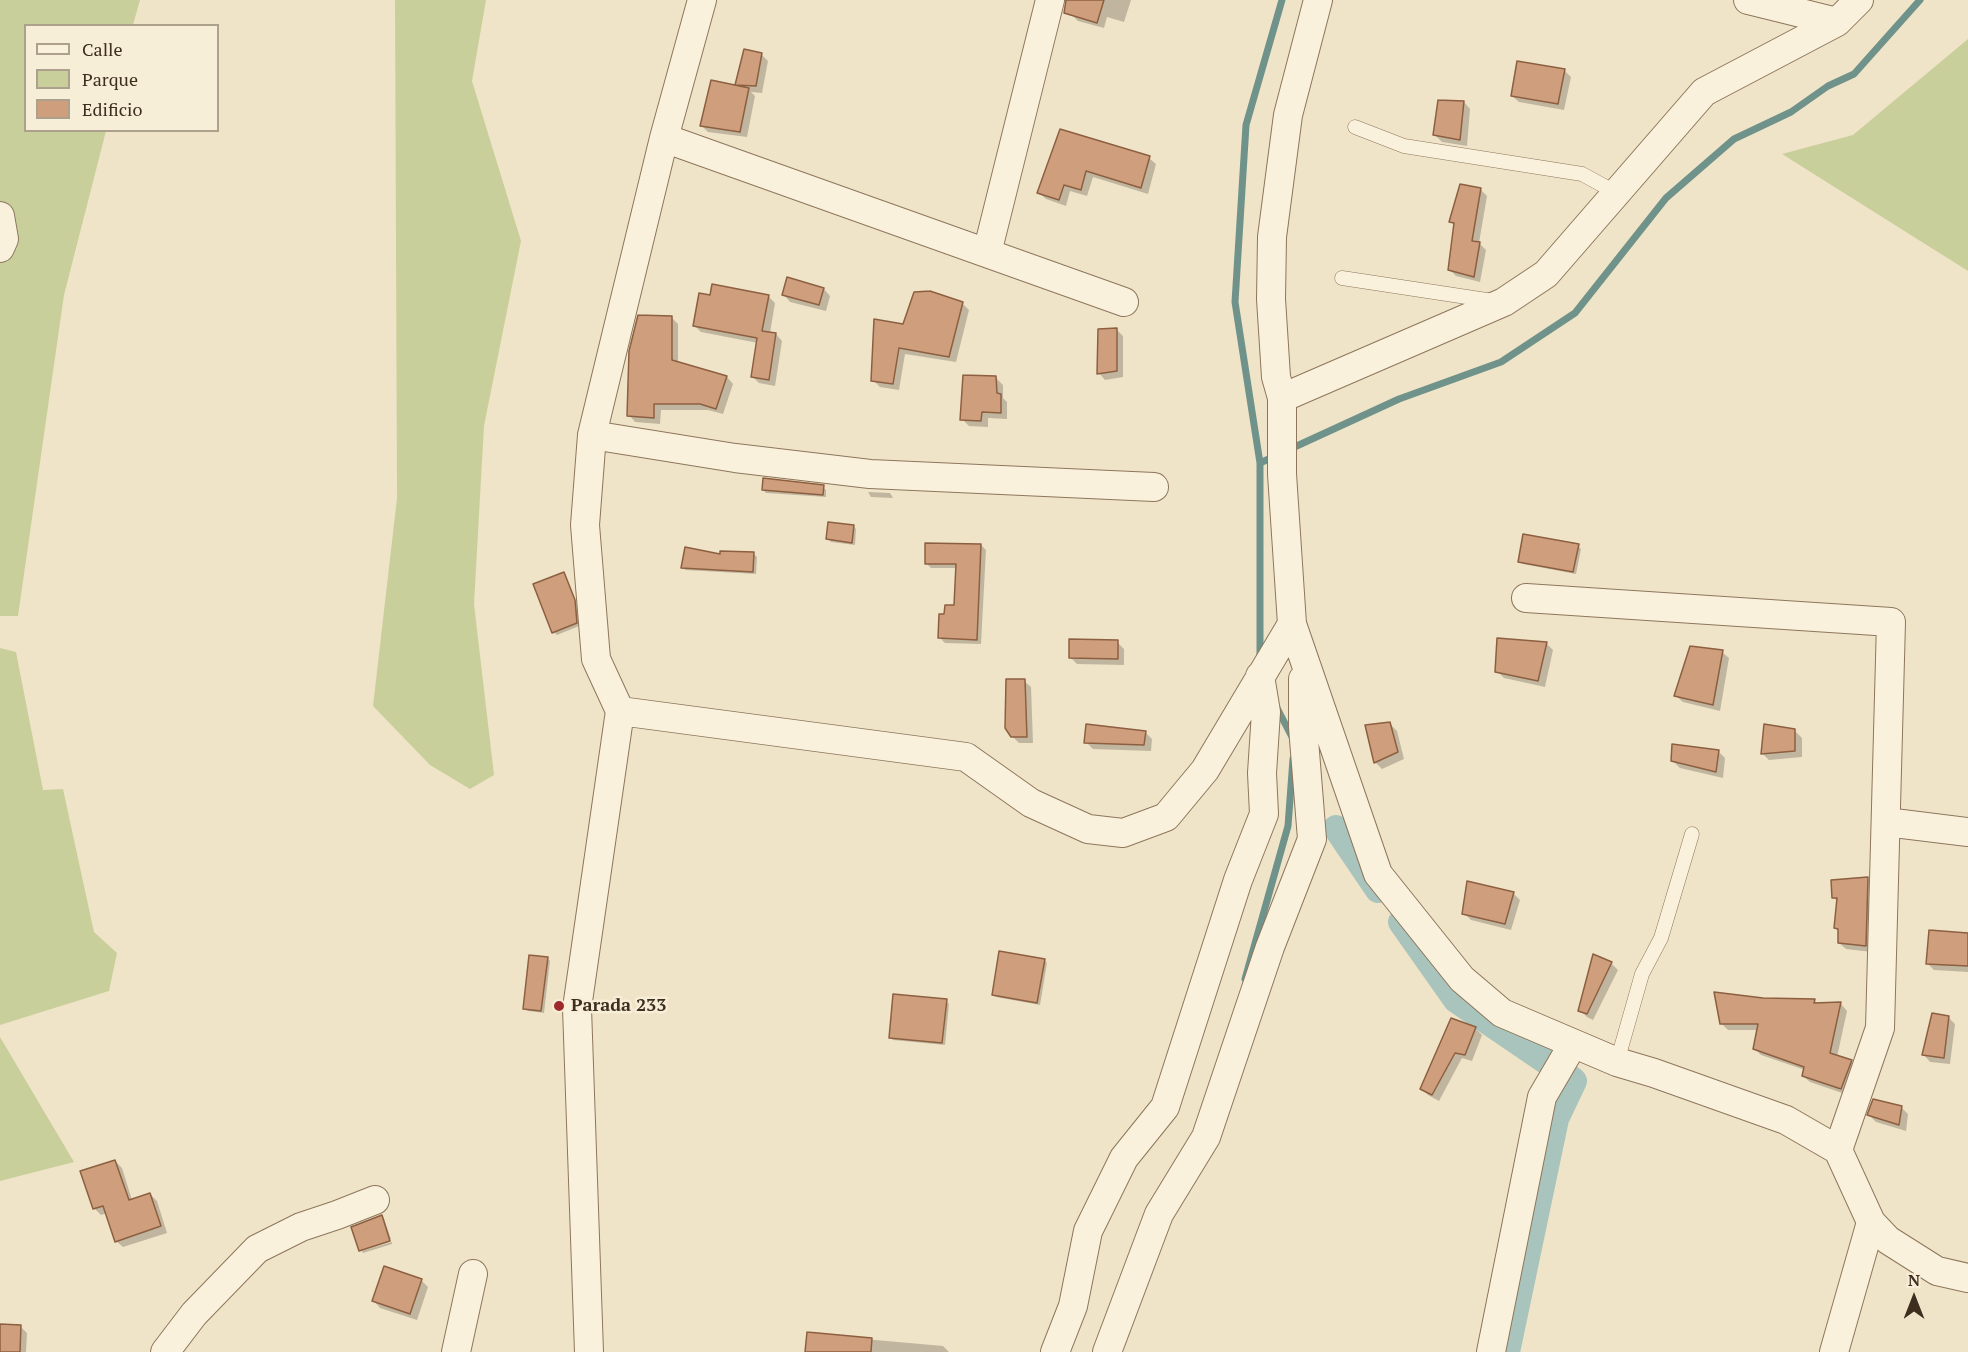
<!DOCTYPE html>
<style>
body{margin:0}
#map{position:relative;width:1968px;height:1352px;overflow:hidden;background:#f0e4c8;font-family:"PT Serif",serif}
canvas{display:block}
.legend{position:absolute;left:24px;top:24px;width:195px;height:108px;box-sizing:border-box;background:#f7eed8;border:2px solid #ada18e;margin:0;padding:8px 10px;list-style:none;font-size:18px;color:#3d2e20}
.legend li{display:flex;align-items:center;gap:12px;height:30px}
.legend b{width:30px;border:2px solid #ada18e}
.north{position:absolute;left:1884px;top:1268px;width:60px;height:60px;-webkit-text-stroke:4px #f7eed8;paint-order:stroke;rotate:0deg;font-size:16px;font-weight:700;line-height:24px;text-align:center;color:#3d2e20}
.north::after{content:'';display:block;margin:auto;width:21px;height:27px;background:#3d2e20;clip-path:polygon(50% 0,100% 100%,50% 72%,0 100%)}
</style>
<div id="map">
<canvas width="1968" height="1352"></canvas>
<ul class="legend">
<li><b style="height:8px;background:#faf1dc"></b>Calle</li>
<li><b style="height:16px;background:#c9cf9b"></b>Parque</li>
<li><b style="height:16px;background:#cf9f7d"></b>Edificio</li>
</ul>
<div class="north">N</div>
</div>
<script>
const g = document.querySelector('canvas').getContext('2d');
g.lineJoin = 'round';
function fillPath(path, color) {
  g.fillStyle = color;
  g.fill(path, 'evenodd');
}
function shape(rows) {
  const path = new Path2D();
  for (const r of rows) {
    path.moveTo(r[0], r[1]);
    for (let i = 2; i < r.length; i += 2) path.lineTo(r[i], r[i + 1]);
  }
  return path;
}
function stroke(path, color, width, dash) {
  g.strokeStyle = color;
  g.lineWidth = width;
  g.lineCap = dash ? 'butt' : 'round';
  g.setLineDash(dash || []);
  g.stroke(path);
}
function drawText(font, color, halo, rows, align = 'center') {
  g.font = font + ' "PT Serif",serif';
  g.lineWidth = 5;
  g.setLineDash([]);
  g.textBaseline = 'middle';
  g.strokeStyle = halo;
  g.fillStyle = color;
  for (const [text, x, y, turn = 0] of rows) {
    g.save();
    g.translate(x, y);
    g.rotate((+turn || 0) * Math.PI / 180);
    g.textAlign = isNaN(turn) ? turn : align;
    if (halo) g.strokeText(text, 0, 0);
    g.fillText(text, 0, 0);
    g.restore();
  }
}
fillPath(shape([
 [0,0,140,0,133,25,26,26,26,130,106,131,64,295,18,616,0,616],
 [395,0,486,0,472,81,521,241,484,426,474,604,494,775,470,789,430,765,373,706,397,498],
 [1968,39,1968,271,1782,154,1853,135],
 [0,648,16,652,43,790,63,789,94,932,117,953,109,991,0,1025],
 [0,1037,74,1162,0,1181]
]), '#c9cf9b');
fillPath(shape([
 [1075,0,1131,0,1124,22,1107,17,1104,28,1078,21,1071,14],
 [745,51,762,55,768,61,762,93,751,92,755,96,747,137,708,132,701,125,736,87],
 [1564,70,1571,77,1564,110,1519,102,1512,96],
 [1464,102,1470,109,1467,146,1442,142,1435,135],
 [1061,131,1149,158,1156,164,1148,194,1093,177,1087,196,1070,191,1066,206,1046,199,1039,193],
 [1480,189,1487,196,1479,243,1486,250,1480,282,1456,276,1449,269,1455,226,1451,222],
 [824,289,830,296,826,311,790,302,784,295],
 [711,296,768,296,775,303,770,333,776,334,782,341,775,386,759,383,752,376,758,343,701,332,694,325],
 [962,303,969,310,956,362,905,354,899,390,880,387,873,380,904,326],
 [671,317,678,324,678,363,727,377,733,384,723,414,708,410,661,410,660,424,635,422,629,415],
 [1116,329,1123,336,1123,377,1105,380,1099,373],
 [996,378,1003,385,1003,398,1007,402,1007,419,988,418,988,427,969,426,962,419],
 [823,487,826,490,826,497,766,493,763,490],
 [868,492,890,493,893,498,871,497],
 [853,526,856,529,855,545,831,542,828,539],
 [981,545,986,550,981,644,945,643,940,638,946,616,955,607,957,568,931,568,926,563],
 [1578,546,1581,549,1576,574,1523,564,1520,561],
 [754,554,757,557,756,574,685,570,683,567,721,556],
 [563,573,577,604,579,626,557,635,554,632],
 [1117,642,1124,649,1124,665,1077,664,1070,657],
 [1546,643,1553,650,1545,687,1504,678,1497,671],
 [1722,652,1729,658,1720,711,1683,702,1676,696],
 [1024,681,1031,687,1033,743,1019,743,1012,736],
 [1390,724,1397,731,1404,759,1382,769,1376,763,1367,726],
 [1795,731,1802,738,1802,757,1769,760,1763,754],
 [1145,732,1152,739,1151,751,1093,749,1086,742],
 [1718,751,1725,758,1723,778,1680,768,1673,761],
 [1867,879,1874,885,1872,952,1846,949,1839,943,1840,932,1835,928,1838,902,1833,897],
 [1513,893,1520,900,1511,930,1471,920,1464,913],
 [1968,935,1968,972,1934,970,1927,963],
 [547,958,550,961,544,1013,528,1011,525,1008],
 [1044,960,1047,963,1040,1005,996,997,994,994],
 [1611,963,1618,970,1593,1020,1587,1017,1580,1010],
 [1763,999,1814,1000,1819,1005,1841,1004,1847,1011,1837,1057,1851,1061,1858,1068,1848,1095,1810,1082,1803,1076,1805,1070,1761,1055,1755,1049,1758,1030,1728,1030,1721,1023],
 [946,1001,949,1004,945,1045,893,1040,890,1037],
 [1949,1018,1955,1024,1950,1064,1930,1062,1924,1055],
 [1475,1028,1482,1035,1472,1061,1462,1058,1439,1101,1428,1095,1421,1088],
 [1901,1107,1908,1114,1906,1131,1876,1122,1869,1115],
 [115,1161,122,1168,132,1200,150,1194,157,1201,167,1233,123,1247,116,1241,107,1213,101,1215,94,1208],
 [382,1217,384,1219,391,1239,360,1249],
 [392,1242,392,1244,363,1253,362,1251],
 [421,1280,428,1287,417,1320,380,1308,374,1301],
 [0,1326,20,1326,27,1333,26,1352,0,1352],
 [808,1334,943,1346,949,1352,806,1352]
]), '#0003');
stroke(shape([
 [1288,450,1399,399,1501,362,1575,313,1666,198,1734,139,1791,112,1828,86,1854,74,1920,0],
 [1260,463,1235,302,1246,125,1282,0],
 [1260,660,1260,463,1275,456],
 [1276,706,1293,739],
 [1245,979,1288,826,1293,759]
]), '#6f938a', 7);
stroke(shape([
 [1336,828,1378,890],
 [1401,922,1456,1000,1547,1062],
 [1507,1352,1556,1119,1574,1081,1569,1077]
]), '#a9c4bc', 26);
const building = shape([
 [1066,0,1104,0,1097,23,1064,13,1066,0],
 [744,49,762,53,756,86,735,85,744,49],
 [1517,61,1565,69,1558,104,1511,96,1517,61],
 [711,80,749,88,740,132,700,126,711,80],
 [1438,100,1464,101,1460,140,1433,135,1438,100],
 [1060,129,1150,156,1141,188,1086,171,1081,190,1064,185,1059,200,1037,193,1060,129],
 [1460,184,1481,188,1472,241,1480,242,1474,277,1448,270,1454,223,1449,222,1460,184],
 [787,277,824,288,819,305,782,295,787,277],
 [712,284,769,295,762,331,776,333,769,380,751,377,757,338,693,326,699,293,710,295,712,284],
 [930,291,963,302,949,357,899,348,893,384,871,381,874,319,903,324,914,292,930,291],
 [638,315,672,316,672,360,727,376,716,409,700,404,654,404,654,418,627,416,629,351,638,315],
 [1117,328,1117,371,1097,374,1098,329,1117,328],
 [963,375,996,376,997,393,1001,394,1001,413,982,412,981,421,960,420,963,375],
 [763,478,824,485,823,495,762,490,763,478],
 [828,522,854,525,852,543,826,539,828,522],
 [1523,534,1579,544,1573,572,1518,562,1523,534],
 [925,543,981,544,977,640,938,638,939,614,944,614,945,605,954,605,956,564,925,564,925,543],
 [685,547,720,554,720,551,754,552,753,572,681,568,685,547],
 [564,572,575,600,577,623,552,633,533,584,564,572],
 [1497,638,1547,642,1538,681,1495,672,1497,638],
 [1069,639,1118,640,1118,659,1069,658,1069,639],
 [1690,646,1723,650,1713,705,1674,696,1690,646],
 [1006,679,1025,679,1027,737,1011,737,1005,728,1006,679],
 [1390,722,1398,752,1374,763,1365,725,1390,722],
 [1086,724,1146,731,1144,745,1084,743,1086,724],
 [1764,724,1795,729,1795,751,1761,754,1764,724],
 [1672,744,1719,750,1716,772,1671,761,1672,744],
 [1868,877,1866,946,1838,943,1838,929,1834,928,1837,898,1832,898,1831,880,1868,877],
 [1467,881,1514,892,1505,924,1462,914,1467,881],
 [1929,930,1968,933,1968,966,1926,964,1929,930],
 [999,951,1045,959,1037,1003,992,995,999,951],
 [1593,954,1612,962,1587,1014,1578,1011,1593,954],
 [529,955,548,957,541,1011,523,1009,529,955],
 [1714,992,1763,998,1815,999,1814,1003,1841,1002,1830,1053,1852,1060,1841,1089,1802,1076,1804,1067,1753,1049,1758,1024,1720,1024,1714,992],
 [893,994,947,999,942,1043,889,1038,893,994],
 [1932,1013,1949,1016,1944,1058,1922,1055,1932,1013],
 [1451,1018,1476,1027,1465,1055,1455,1053,1432,1095,1420,1089,1451,1018],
 [1873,1099,1902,1106,1899,1125,1867,1115,1873,1099],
 [115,1160,129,1200,150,1193,161,1226,115,1242,103,1206,93,1209,80,1171,115,1160],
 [382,1215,390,1241,359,1251,351,1227,382,1215],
 [384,1266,422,1279,410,1314,372,1301,384,1266],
 [0,1324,21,1325,20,1352,0,1352,0,1324],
 [807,1332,872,1338,871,1352,805,1352,807,1332]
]);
fillPath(building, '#cf9f7d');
stroke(building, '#8d5f41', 1.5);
const lane = shape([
 [1355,127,1404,146,1582,174,1617,193],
 [1342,278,1493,301],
 [1617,1062,1642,974,1661,938,1692,834]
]);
const street = shape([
 [1318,0,1288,115,1272,237,1271,299,1276,377,1282,398,1282,474,1292,624,1378,874,1462,979,1502,1013,1617,1062,1654,1073,1786,1120,1838,1150,1871,1222,1888,1240,1937,1271,1968,1278],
 [1748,0,1837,22],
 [664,138,1124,302],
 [0,216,4,239,0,248],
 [987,253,1050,0],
 [1282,398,1504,302,1546,274,1704,92,1837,22,1859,0],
 [592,435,735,458,870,474,1154,487],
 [1526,598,1891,622,1880,1028,1838,1150],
 [620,711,966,757,1031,803,1088,829,1123,833,1166,817,1205,770,1292,624],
 [1886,822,1968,832],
 [165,1352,194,1314,257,1249,301,1227,337,1215,375,1200],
 [456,1352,473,1274],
 [589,1352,577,1008,620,711,596,659,585,525,592,435,664,138,702,0],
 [1055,1352,1073,1306,1088,1231,1124,1158,1165,1107,1238,880,1264,814,1262,773,1266,712,1260,676],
 [1107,1352,1159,1214,1206,1137,1270,947,1312,839,1303,727,1303,679],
 [1491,1352,1542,1097,1573,1044],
 [1834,1352,1871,1222]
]);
stroke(lane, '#8d765c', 15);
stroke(street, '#8d765c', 30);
stroke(lane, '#faf1dc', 14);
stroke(street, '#faf1dc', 28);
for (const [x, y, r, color] of [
 [559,1006,6,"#9e2a2b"]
]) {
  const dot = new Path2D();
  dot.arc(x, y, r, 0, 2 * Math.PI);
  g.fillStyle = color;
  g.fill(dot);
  stroke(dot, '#f7eed8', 2);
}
drawText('bold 18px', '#3d2e20', '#f7eed8', [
 ["Parada 233",571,1006]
], 'left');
</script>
